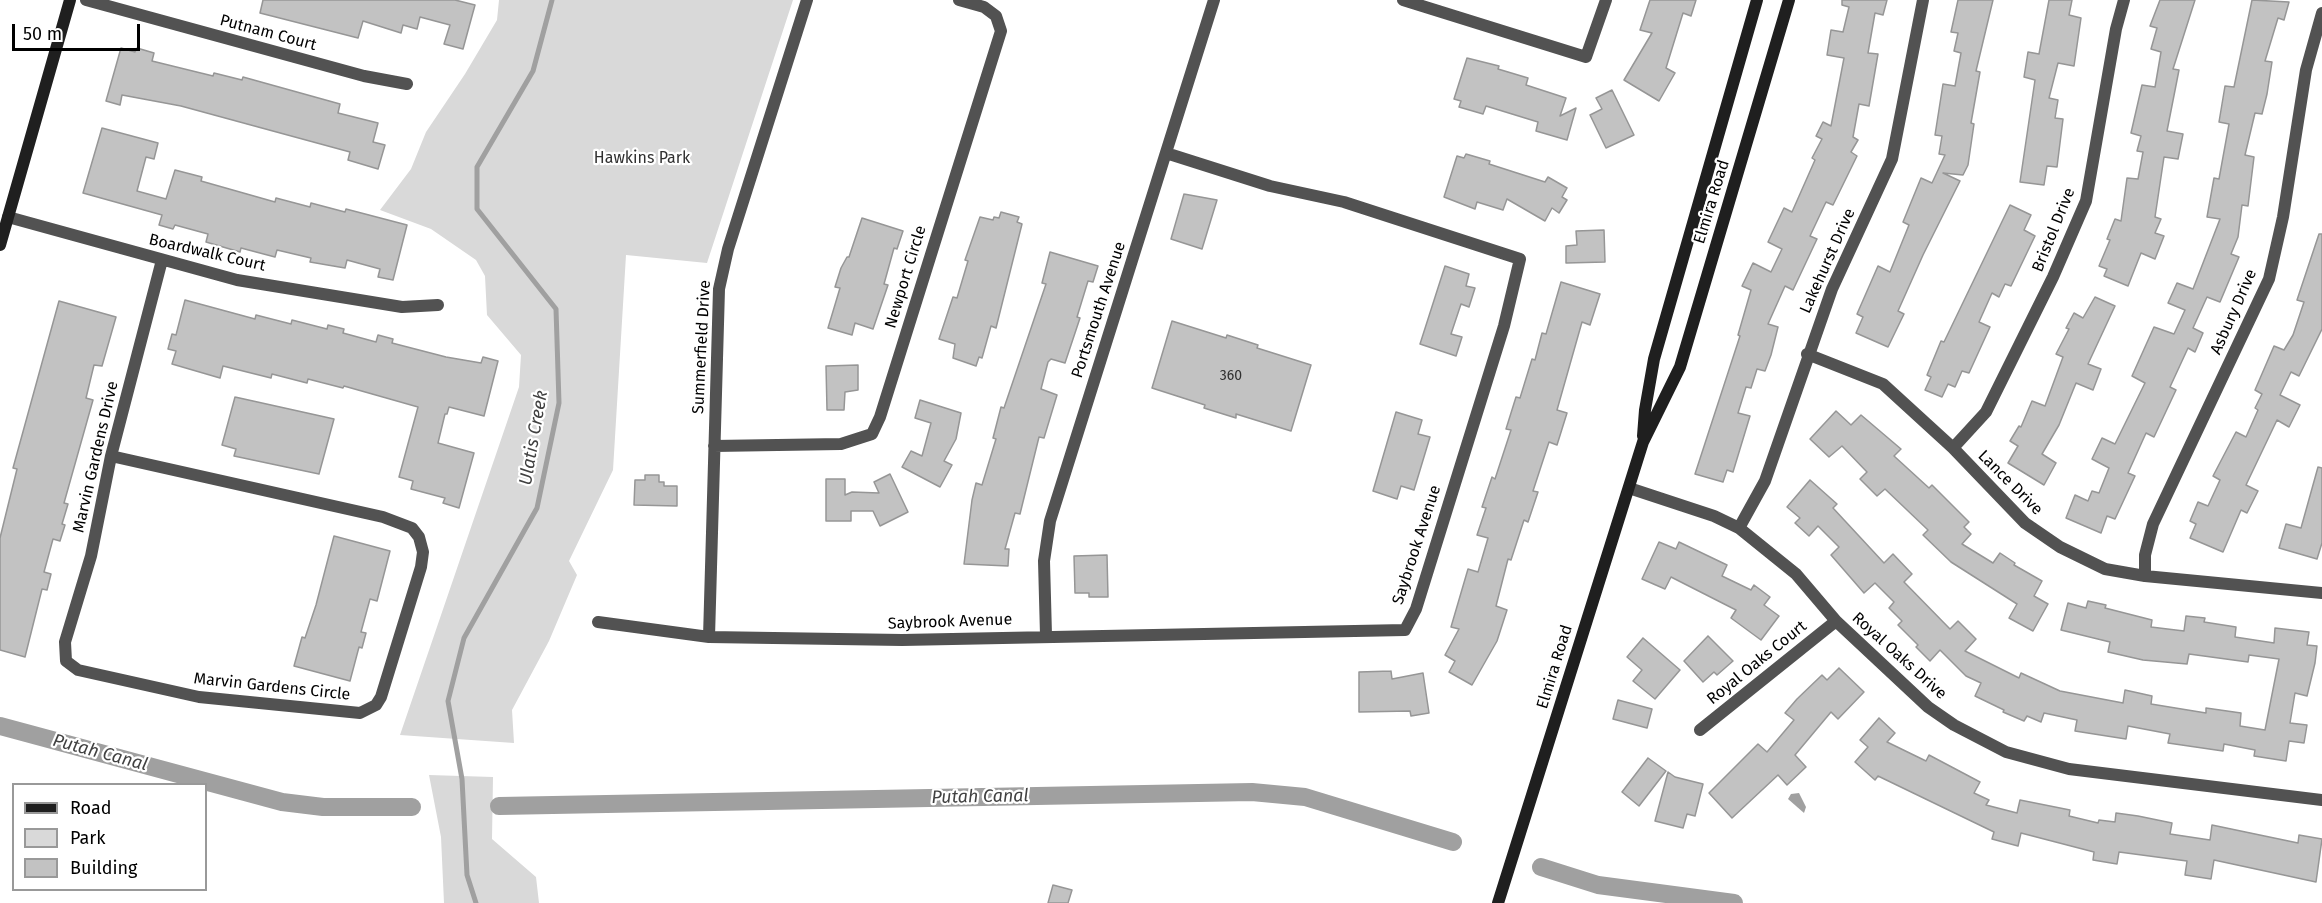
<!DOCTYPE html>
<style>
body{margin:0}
#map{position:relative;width:2322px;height:903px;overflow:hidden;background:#fff;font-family:"Fira Sans",sans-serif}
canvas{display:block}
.legend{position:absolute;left:12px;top:783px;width:195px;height:108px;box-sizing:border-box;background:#fff;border:2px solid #999;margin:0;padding:8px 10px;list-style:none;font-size:18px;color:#000}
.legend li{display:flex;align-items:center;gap:12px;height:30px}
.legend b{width:30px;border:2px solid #999}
.scale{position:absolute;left:12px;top:24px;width:128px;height:27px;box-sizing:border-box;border:3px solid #000;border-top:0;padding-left:8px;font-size:18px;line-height:21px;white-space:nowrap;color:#000;-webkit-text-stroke:4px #fff;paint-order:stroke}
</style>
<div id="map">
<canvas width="2322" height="903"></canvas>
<ul class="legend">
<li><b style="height:8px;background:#1f1f1f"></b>Road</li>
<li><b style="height:16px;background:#d9d9d9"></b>Park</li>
<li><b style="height:16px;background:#c2c2c2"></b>Building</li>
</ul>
<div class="scale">50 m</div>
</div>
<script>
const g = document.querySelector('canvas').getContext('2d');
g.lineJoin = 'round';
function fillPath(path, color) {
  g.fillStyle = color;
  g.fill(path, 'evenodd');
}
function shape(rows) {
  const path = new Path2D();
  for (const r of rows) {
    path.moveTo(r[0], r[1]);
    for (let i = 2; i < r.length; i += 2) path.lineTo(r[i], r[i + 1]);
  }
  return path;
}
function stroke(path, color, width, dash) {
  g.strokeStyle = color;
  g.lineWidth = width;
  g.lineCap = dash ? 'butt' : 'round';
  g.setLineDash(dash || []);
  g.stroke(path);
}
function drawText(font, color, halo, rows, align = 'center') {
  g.font = font + ' "Fira Sans",sans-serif';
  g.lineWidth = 4.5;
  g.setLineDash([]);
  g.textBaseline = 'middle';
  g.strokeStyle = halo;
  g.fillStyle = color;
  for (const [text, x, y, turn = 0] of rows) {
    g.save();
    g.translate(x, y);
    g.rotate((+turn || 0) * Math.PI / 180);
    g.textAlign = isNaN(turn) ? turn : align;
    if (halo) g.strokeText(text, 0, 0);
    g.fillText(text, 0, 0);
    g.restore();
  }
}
fillPath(shape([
 [499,0,793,0,707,263,626,255,613,470,569,561,577,575,549,641,512,710,514,743,400,735,519,387,521,355,487,315,485,276,476,260,431,229,380,210,411,169,426,132,465,74,497,20],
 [429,775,493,777,492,839,536,877,539,903,444,903,441,837]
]), '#d9d9d9');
fillPath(shape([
 [1799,793,1806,807,1804,813,1788,799,1791,794]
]), '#a0a0a0');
stroke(shape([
 [476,903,467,875,462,779,448,701,464,638,537,508,559,403,556,309,477,209,477,167,533,71,552,0]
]), '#a0a0a0', 5);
stroke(shape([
 [0,726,282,802,323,807,412,807],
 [499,806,1252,792,1305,797,1453,842],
 [1541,867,1598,885,1734,903]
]), '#a0a0a0', 18);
const building = shape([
 [263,0,455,0,475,5,463,49,444,44,450,25,420,17,417,29,403,25,401,33,363,21,358,38,260,13,263,0],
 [1650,0,1696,0,1691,16,1683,13,1666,68,1675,73,1659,101,1624,80,1652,33,1640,30,1650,0],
 [1842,0,1887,0,1883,15,1875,13,1868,53,1878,54,1869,106,1859,104,1853,137,1858,140,1851,152,1857,156,1833,205,1826,202,1810,236,1817,239,1793,290,1785,286,1768,324,1778,327,1771,355,1765,371,1757,369,1751,388,1746,387,1738,413,1750,416,1733,472,1727,470,1723,482,1695,474,1740,336,1738,335,1751,290,1742,286,1753,263,1771,272,1782,249,1768,242,1784,208,1792,212,1815,160,1812,158,1822,139,1816,136,1823,122,1831,126,1844,58,1827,55,1831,30,1843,32,1849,7,1842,5,1842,0],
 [1958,0,1993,0,1976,71,1980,72,1971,123,1974,124,1968,165,1963,175,1943,173,1960,181,1923,255,1898,311,1904,314,1888,347,1856,333,1863,317,1857,314,1878,266,1890,272,1909,225,1903,222,1921,178,1932,183,1945,155,1939,154,1942,136,1935,135,1943,84,1955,86,1961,53,1954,51,1958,33,1951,32,1958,0],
 [2049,0,2072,0,2069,15,2081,18,2074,66,2058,63,2049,98,2058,100,2055,118,2063,119,2057,167,2047,166,2044,185,2020,182,2035,80,2024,77,2028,52,2039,54,2049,0],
 [2160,0,2195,0,2173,69,2179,70,2167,131,2183,134,2178,159,2164,157,2155,217,2161,219,2155,233,2164,236,2155,259,2141,253,2128,286,2104,276,2107,269,2099,266,2110,240,2107,239,2115,219,2121,221,2127,178,2138,179,2143,152,2137,151,2141,136,2131,133,2142,85,2155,87,2161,52,2151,49,2157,28,2150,26,2160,0],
 [2252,0,2289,2,2284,20,2278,18,2265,61,2272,62,2267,94,2262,114,2255,113,2245,155,2254,157,2248,206,2242,205,2238,237,2231,254,2239,257,2220,302,2207,297,2193,328,2203,333,2195,352,2188,348,2170,387,2176,390,2154,437,2146,433,2128,473,2135,476,2115,519,2107,516,2101,533,2066,518,2075,495,2088,501,2092,491,2099,493,2109,468,2092,459,2102,438,2115,444,2145,383,2132,376,2145,347,2154,327,2174,334,2185,310,2168,303,2177,283,2193,289,2220,219,2207,217,2214,178,2219,179,2229,124,2219,122,2225,86,2234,87,2252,0],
 [121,48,135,52,137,48,154,53,152,61,213,76,214,73,242,80,243,77,340,104,338,113,378,123,373,142,385,145,378,169,348,160,350,152,181,106,122,95,120,105,106,101,121,48],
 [1467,58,1499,66,1498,69,1528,78,1526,85,1566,98,1560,116,1576,108,1567,140,1536,131,1538,122,1486,106,1483,114,1459,107,1461,101,1454,99,1467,58],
 [1612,90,1634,135,1606,148,1590,115,1602,109,1596,98,1612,90],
 [102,128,158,143,154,159,146,157,137,191,166,199,175,170,202,177,201,181,275,202,276,198,310,207,311,203,345,212,346,209,407,225,393,280,378,277,380,269,347,260,345,268,310,262,311,258,277,250,275,257,241,248,240,252,206,242,208,234,175,225,173,229,159,225,162,215,83,193,102,128],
 [1466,154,1490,161,1489,164,1545,182,1548,177,1567,188,1562,197,1567,200,1559,213,1552,208,1545,221,1507,199,1503,210,1477,202,1475,209,1444,197,1457,156,1464,158,1466,154],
 [1184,194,1217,200,1202,249,1171,239,1184,194],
 [2010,205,2031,215,2024,230,2035,236,2011,286,2005,284,1999,297,1992,293,1979,322,1990,327,1969,373,1962,371,1955,387,1948,384,1942,397,1925,390,1931,377,1927,375,1941,341,1944,342,2010,205],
 [1001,212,1019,217,1017,222,1022,224,996,328,991,326,982,358,979,357,976,366,953,358,955,344,939,339,953,297,957,298,968,261,965,260,980,217,993,220,994,217,999,218,1001,212],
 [862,218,903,231,897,249,894,248,884,284,888,285,873,329,855,323,852,335,828,328,840,288,835,287,841,268,847,257,849,257,862,218],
 [1604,230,1605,262,1566,263,1566,246,1577,245,1576,231,1604,230],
 [2319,234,2322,234,2322,329,2299,376,2291,372,2280,395,2300,405,2289,427,2277,420,2246,485,2258,491,2247,513,2241,510,2223,552,2190,538,2196,524,2190,521,2198,502,2208,506,2220,480,2213,476,2236,432,2246,437,2258,410,2255,408,2262,394,2255,390,2274,346,2284,350,2293,335,2304,302,2297,300,2319,234],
 [1050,252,1098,266,1093,282,1088,281,1077,317,1080,318,1065,363,1051,359,1048,362,1041,389,1057,395,1044,438,1039,437,1020,514,1015,513,1005,549,1009,549,1008,566,964,564,972,500,976,483,982,485,996,439,993,438,1001,407,1004,408,1046,284,1042,283,1050,252],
 [1445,266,1469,274,1466,286,1475,288,1469,307,1461,304,1451,334,1462,337,1456,356,1420,344,1445,266],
 [1561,282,1600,294,1590,325,1582,322,1557,410,1567,413,1557,445,1549,442,1533,491,1538,492,1528,522,1524,520,1511,560,1508,559,1496,606,1507,610,1497,641,1472,685,1449,672,1455,661,1445,655,1459,629,1451,627,1468,569,1478,572,1488,538,1477,535,1486,508,1482,507,1492,477,1495,479,1511,430,1506,429,1516,397,1520,398,1532,359,1535,360,1542,333,1546,334,1561,282],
 [2095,297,2115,306,2088,364,2101,369,2093,390,2076,383,2059,425,2042,454,2056,463,2044,485,2008,463,2018,446,2010,441,2019,426,2021,427,2032,401,2045,406,2063,357,2056,354,2069,329,2066,328,2074,313,2083,318,2095,297],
 [185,300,255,319,256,315,291,324,292,320,327,329,328,325,344,329,343,333,376,342,378,335,393,339,392,343,446,357,481,363,483,357,498,361,484,416,449,407,447,414,445,414,438,443,474,453,459,508,443,503,445,498,411,489,413,481,399,477,418,407,344,386,343,388,308,379,307,383,272,374,271,378,223,366,220,378,172,364,176,351,168,349,172,334,176,335,185,300],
 [59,301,116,317,102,366,94,365,86,398,93,400,64,503,68,504,62,524,65,525,60,541,53,539,44,572,51,574,47,590,42,589,25,657,0,650,0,538,17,469,13,468,59,301],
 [1172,321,1226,338,1227,335,1258,345,1257,348,1311,365,1291,431,1236,414,1236,418,1204,408,1205,405,1152,388,1172,321],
 [858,365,858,390,845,392,844,410,827,410,826,366,858,365],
 [235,397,334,419,319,474,234,456,236,449,222,445,235,397],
 [920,400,961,413,956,439,944,461,952,465,940,487,902,467,911,451,922,456,931,423,915,418,920,400],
 [1836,411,1851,425,1861,415,1901,449,1894,456,1929,488,1932,485,1969,522,1964,527,1971,534,1962,544,1993,563,2000,553,2015,563,2014,565,2042,581,2034,596,2048,604,2033,631,2009,618,2017,604,1951,562,1923,535,1928,530,1885,489,1877,496,1860,479,1867,472,1842,446,1829,457,1810,439,1836,411],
 [1396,412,1422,420,1418,434,1430,437,1414,490,1401,486,1397,499,1373,491,1396,412],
 [2318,467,2322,468,2322,543,2317,559,2279,548,2286,524,2301,528,2318,467],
 [890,474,908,512,880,526,873,511,851,511,851,521,826,521,826,479,845,479,845,495,852,492,879,493,874,482,890,474],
 [645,475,659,475,659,482,664,482,664,486,677,486,677,506,634,505,635,480,645,480,645,475],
 [1810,480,1837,504,1833,508,1884,563,1893,554,1912,574,1904,582,1950,629,1958,621,1976,639,1965,651,2019,678,2021,673,2060,691,2123,703,2125,690,2152,696,2151,704,2206,713,2206,708,2241,713,2240,726,2265,730,2279,659,2249,655,2248,662,2189,654,2187,664,2143,660,2108,652,2110,642,2061,630,2068,603,2086,608,2088,601,2106,605,2105,608,2152,620,2151,627,2184,631,2186,616,2205,618,2204,622,2236,627,2235,637,2274,643,2275,628,2309,632,2307,645,2317,646,2315,663,2307,696,2295,693,2290,723,2307,725,2304,743,2289,741,2286,761,2254,756,2255,750,2224,744,2223,751,2168,743,2170,734,2128,726,2126,739,2094,734,2075,731,2077,720,2044,713,2041,722,2027,716,2024,721,2003,712,2004,710,1975,696,1981,683,1966,676,1940,650,1930,661,1916,647,1918,645,1898,625,1902,621,1889,608,1894,602,1875,583,1864,593,1831,555,1839,547,1818,526,1809,536,1795,523,1800,518,1787,507,1810,480],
 [334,536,390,551,377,601,370,599,361,632,366,633,362,648,359,647,350,681,294,666,302,637,305,638,316,605,334,536],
 [1659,542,1676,549,1679,542,1727,565,1722,576,1751,590,1754,585,1770,597,1764,605,1779,616,1761,640,1731,618,1736,610,1671,577,1665,589,1642,579,1659,542],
 [1107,555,1108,597,1089,597,1089,593,1075,593,1074,556,1107,555],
 [1708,636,1733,661,1717,675,1714,672,1703,682,1684,661,1708,636],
 [1643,638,1680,670,1655,699,1633,681,1642,670,1627,657,1643,638],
 [1839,668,1864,692,1838,719,1831,712,1795,755,1806,767,1787,785,1778,775,1732,818,1709,793,1758,744,1767,752,1794,720,1785,713,1797,699,1822,675,1827,680,1839,668],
 [1391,671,1392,679,1423,673,1429,713,1411,716,1410,711,1359,712,1359,672,1391,671],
 [1618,700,1652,709,1647,728,1613,719,1618,700],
 [1879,718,1895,733,1887,742,1926,761,1929,755,1980,782,1974,793,1989,800,1986,805,2017,813,2020,800,2070,810,2069,816,2098,823,2099,820,2115,822,2116,813,2138,816,2172,823,2170,834,2210,840,2212,825,2298,843,2299,835,2322,839,2316,882,2214,860,2211,879,2185,875,2187,861,2119,852,2117,864,2093,860,2094,852,2021,833,2018,846,1992,839,1994,832,1878,776,1875,780,1855,762,1868,747,1860,740,1879,718],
 [1648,758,1666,771,1639,806,1622,792,1648,758],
 [1668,772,1675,777,1703,784,1695,816,1687,814,1683,828,1655,821,1668,772],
 [1053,885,1072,890,1068,903,1048,903,1053,885]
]);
fillPath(building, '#c2c2c2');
stroke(building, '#969696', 1.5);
stroke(shape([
 [86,0,364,76,407,84],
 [1403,0,1586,57,1606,0],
 [8,217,237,280,402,307,438,305],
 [1807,354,1883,384,1953,448,2025,523,2060,547,2105,569,2145,576,2322,593],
 [714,446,841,444,872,434,880,417,1001,31,996,16,984,7,959,0],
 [1953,448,1986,412,2053,277,2086,201,2116,29,2124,0],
 [111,456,383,517,412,528,419,537,423,552,421,567,381,697,376,705,360,713,199,697,78,670,66,661,65,642,91,556,111,456,162,260],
 [1629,488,1714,516,1739,528,1796,574,1836,621,1928,707,1954,725,2006,752,2069,769,2322,800],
 [1739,528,1765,481,1832,289,1892,159,1923,0],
 [2145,576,2145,555,2153,524,2269,279,2283,217,2306,70,2322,13],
 [598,622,709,637,902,640,1405,630,1416,609,1504,326,1520,259,1344,202,1270,186,1166,153],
 [1046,635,1044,561,1050,521,1214,0],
 [709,637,719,289,728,249,807,0],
 [1700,730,1836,621]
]), '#525252', 12);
stroke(shape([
 [0,245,70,0],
 [1643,436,1645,410,1654,359,1757,0],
 [1498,903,1643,442,1680,367,1789,0]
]), '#1f1f1f', 12);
drawText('14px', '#303030', null, [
 ["360",1231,376]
]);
drawText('16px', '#000', '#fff', [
 ["Putnam Court",268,33,15],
 ["Elmira Road",1712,202,-73],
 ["Bristol Drive",2054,230,-68],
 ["Boardwalk Court",207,253,13],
 ["Lakehurst Drive",1828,261,-66],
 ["Newport Circle",906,277,-73],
 ["Portsmouth Avenue",1099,310,-72],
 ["Asbury Drive",2234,312,-66],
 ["Summerfield Drive",702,347,-87],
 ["Marvin Gardens Drive",96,457,-77],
 ["Lance Drive",2010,483,45],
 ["Saybrook Avenue",1417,545,-72],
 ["Saybrook Avenue",950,622,-2],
 ["Royal Oaks Drive",1899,656,42],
 ["Royal Oaks Court",1757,663,-39],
 ["Elmira Road",1555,667,-73],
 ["Marvin Gardens Circle",272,687,6]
]);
drawText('16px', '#303030', '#fff', [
 ["Hawkins Park",642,159]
]);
drawText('italic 18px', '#414141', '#fff', [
 ["Ulatis Creek",534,438,-80],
 ["Putah Canal",100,753,15],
 ["Putah Canal",980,797,-1]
]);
</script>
